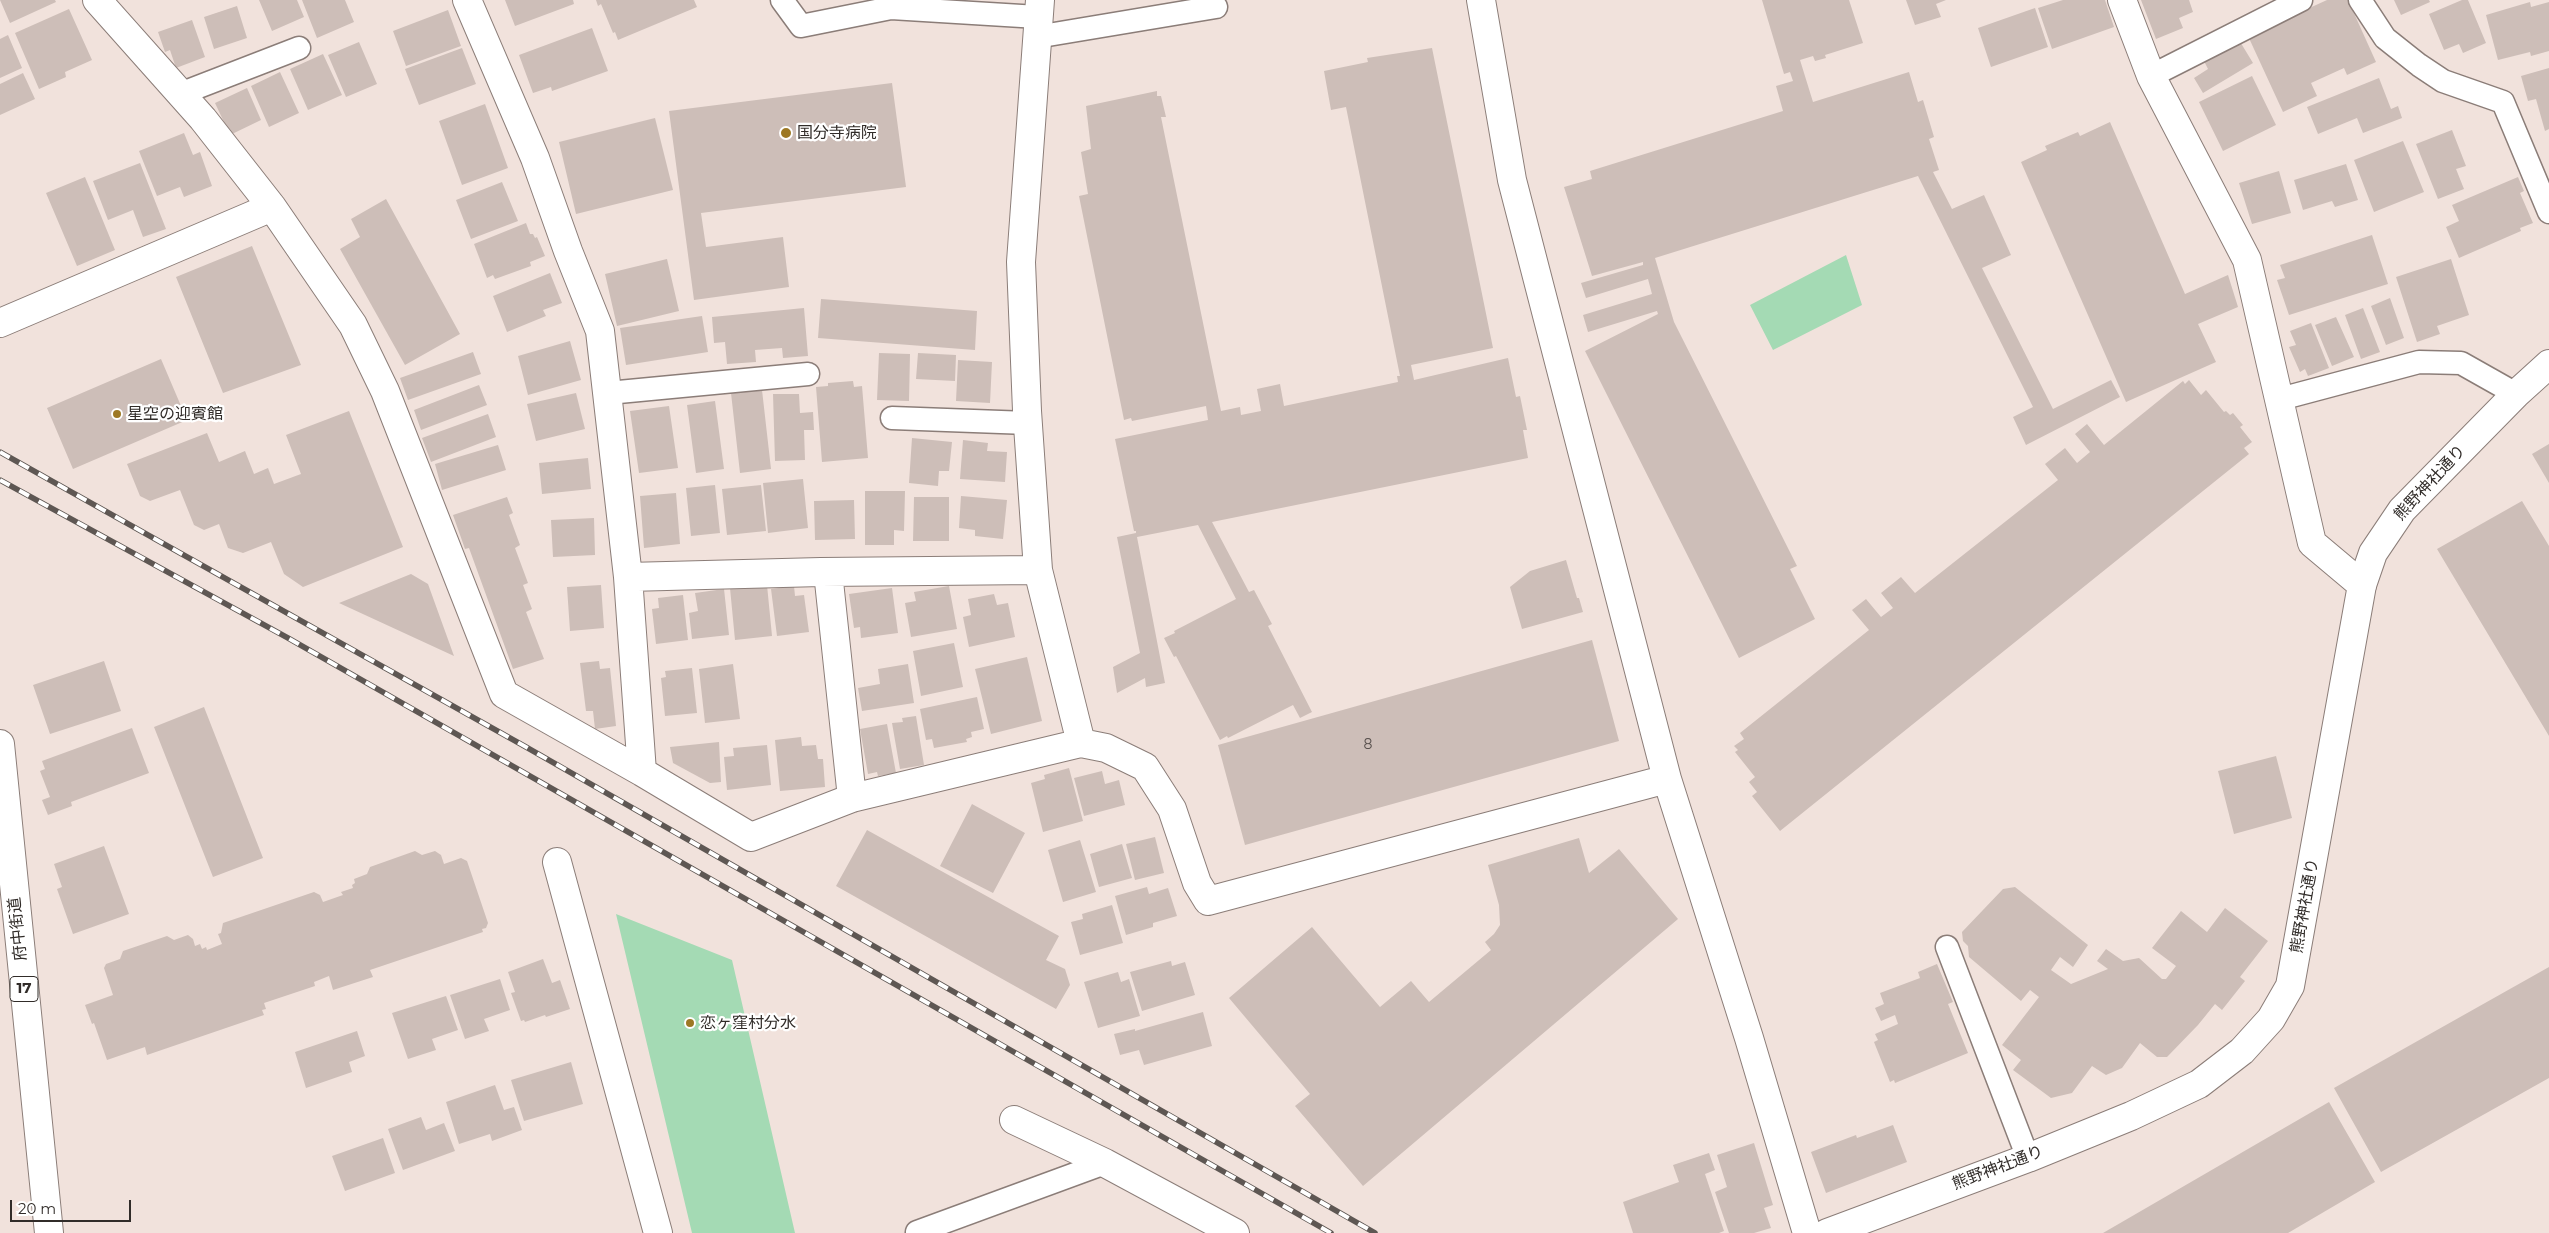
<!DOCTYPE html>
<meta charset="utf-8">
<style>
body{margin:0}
#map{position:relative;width:2549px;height:1233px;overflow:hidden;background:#f1e2dc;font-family:Montserrat,sans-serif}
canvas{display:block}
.scale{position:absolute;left:10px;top:1200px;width:121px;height:22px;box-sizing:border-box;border:2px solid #312c29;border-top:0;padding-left:6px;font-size:15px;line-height:18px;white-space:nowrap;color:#312c29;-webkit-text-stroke:4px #fff;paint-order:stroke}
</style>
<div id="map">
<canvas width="2549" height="1233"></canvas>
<div class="scale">20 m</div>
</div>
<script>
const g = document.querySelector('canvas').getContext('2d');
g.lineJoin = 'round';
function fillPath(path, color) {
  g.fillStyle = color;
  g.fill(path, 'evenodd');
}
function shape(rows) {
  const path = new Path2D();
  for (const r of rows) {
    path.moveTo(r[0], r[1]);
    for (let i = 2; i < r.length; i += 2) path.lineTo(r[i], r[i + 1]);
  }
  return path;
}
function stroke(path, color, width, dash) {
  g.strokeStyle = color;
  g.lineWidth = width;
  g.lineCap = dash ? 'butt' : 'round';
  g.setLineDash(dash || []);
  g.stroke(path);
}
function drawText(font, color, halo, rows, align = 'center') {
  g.font = font + ' Montserrat,"Noto Sans JP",sans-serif';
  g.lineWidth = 4.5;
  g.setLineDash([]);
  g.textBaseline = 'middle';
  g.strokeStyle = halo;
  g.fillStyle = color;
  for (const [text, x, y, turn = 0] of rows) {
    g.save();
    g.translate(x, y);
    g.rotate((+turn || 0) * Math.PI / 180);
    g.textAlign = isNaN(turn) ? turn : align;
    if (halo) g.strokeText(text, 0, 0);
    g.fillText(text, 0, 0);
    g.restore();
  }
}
fillPath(shape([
 [1846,255,1862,305,1773,350,1750,305],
 [616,914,732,960,795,1233,692,1233]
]), '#a4dab4');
fillPath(shape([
 [0,0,55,0,56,2,10,23],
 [259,0,297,0,304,17,272,31],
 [302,0,345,0,354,22,317,38],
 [505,0,573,0,574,4,515,26],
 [596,0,694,0,697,7,618,40,615,32,613,33,601,4,598,6],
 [1762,0,1849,0,1863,43,1825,55,1826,58,1815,61,1813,56,1800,60,1813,102,1909,72,1918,102,1923,100,1934,137,1929,139,1939,170,1933,172,1952,209,1984,195,2011,255,1982,268,2053,409,2111,380,2120,397,2026,445,2013,417,2033,407,1918,176,1655,258,1674,322,1797,566,1790,569,1815,619,1739,658,1585,351,1658,314,1657,311,1588,332,1583,315,1652,294,1648,279,1586,298,1581,283,1643,265,1643,262,1592,276,1564,187,1592,179,1590,171,1783,111,1776,86,1793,81,1790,72,1784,74],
 [1906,0,1946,0,1936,4,1941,17,1915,25],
 [2063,0,2105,0,2114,27,2052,49,2038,8],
 [2141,0,2189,0,2193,12,2179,18,2183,28,2156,39],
 [2327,0,2348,0,2376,62,2347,75,2344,68,2311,83,2317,96,2283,112,2248,36],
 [2394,0,2429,0,2430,2,2401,15],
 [2462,0,2468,0,2486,43,2463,53,2459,44,2444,50,2429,14],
 [2530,2,2531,7,2549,2,2549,51,2531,56,2530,52,2498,60,2486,15],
 [237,6,247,38,214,49,204,17],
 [2035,8,2048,47,1991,67,1978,28],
 [69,9,92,60,65,72,66,77,39,89,15,33],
 [448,10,461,46,406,66,393,31],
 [192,20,205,57,176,68,170,50,165,52,158,32],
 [592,28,608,71,552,91,551,87,533,93,519,55],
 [8,35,22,68,0,78,0,39],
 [2239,40,2253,63,2203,93,2194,78,2208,69,2204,61],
 [359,42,377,84,346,97,328,55],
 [462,48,476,84,419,105,405,69],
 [1432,48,1493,348,1411,365,1414,380,1508,358,1516,397,1520,396,1527,430,1523,430,1528,458,1212,522,1249,592,1254,590,1272,624,1268,626,1312,712,1300,718,1293,705,1228,738,1227,736,1220,740,1176,656,1174,657,1164,638,1175,633,1174,631,1236,599,1198,525,1137,537,1165,683,1146,687,1145,678,1117,693,1113,667,1140,653,1117,537,1136,533,1136,531,1134,531,1115,439,1208,420,1206,406,1132,421,1131,418,1124,420,1079,196,1088,194,1081,152,1091,149,1086,106,1157,91,1157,96,1161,96,1166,117,1161,117,1221,411,1240,407,1241,415,1261,411,1257,389,1280,384,1284,406,1398,382,1397,376,1400,376,1346,107,1331,110,1324,71,1368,62,1367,58],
 [323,54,342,95,308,110,290,69],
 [2549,68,2549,129,2545,131,2536,99,2528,101,2521,76],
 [280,72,299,113,269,127,251,86],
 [23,73,35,99,0,115,0,84],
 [2252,76,2276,125,2223,151,2199,102],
 [2379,78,2391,109,2398,106,2402,118,2363,133,2357,118,2318,134,2307,107],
 [892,83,906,187,701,213,706,247,783,237,789,287,694,300,669,111],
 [247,88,261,120,230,135,215,103],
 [485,104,508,168,462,185,439,121],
 [655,118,673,190,576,214,559,142],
 [2110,122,2185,294,2228,275,2238,307,2198,324,2216,362,2126,402,2021,162,2047,150,2045,146,2078,132,2080,136],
 [2452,130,2466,166,2456,169,2464,189,2438,199,2416,144],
 [184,133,193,155,200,152,212,186,184,197,180,187,157,196,139,151],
 [2403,141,2424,192,2374,212,2354,160],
 [140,163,166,229,143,237,133,210,108,220,93,181],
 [2346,164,2358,200,2335,207,2332,201,2303,210,2294,180],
 [2279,171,2291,213,2252,224,2239,183],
 [85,177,115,250,77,266,46,193],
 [2518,177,2524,191,2520,193,2533,223,2520,228,2521,231,2459,258,2446,227,2459,221,2452,205],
 [502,182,518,221,471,239,456,200],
 [386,199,460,334,405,365,340,249,360,237,351,219],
 [526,223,530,234,533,234,535,238,537,237,545,256,530,262,531,266,495,279,493,275,487,278,474,244],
 [2372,235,2388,284,2289,315,2277,280,2285,278,2280,265],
 [252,246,301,365,223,393,176,277],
 [667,259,679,311,617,326,605,274],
 [2451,259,2469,315,2437,326,2440,334,2417,342,2396,277],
 [550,273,562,303,543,310,546,316,507,332,493,296],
 [2390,298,2404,338,2386,345,2371,306],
 [821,299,977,311,975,350,818,338],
 [804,308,808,356,783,358,782,348,755,350,756,362,727,364,725,342,714,343,712,317],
 [2363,308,2380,352,2361,359,2345,315],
 [702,316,708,352,626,365,620,328],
 [2336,317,2354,357,2332,366,2315,325],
 [2311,323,2329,368,2308,376,2305,369,2300,372,2289,347,2296,345,2290,331],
 [570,341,581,380,528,395,518,356],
 [473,352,481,374,408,400,400,378],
 [879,353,910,354,909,401,877,400],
 [918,353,956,355,955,381,916,379],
 [161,359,187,420,73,469,47,408],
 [958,360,992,362,990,403,956,401],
 [2189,380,2201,395,2206,390,2224,412,2226,411,2230,415,2233,413,2243,425,2240,427,2252,442,2244,448,2249,454,1780,831,1752,796,1757,792,1749,782,1755,777,1735,752,1738,750,1734,746,1744,739,1740,733,1869,630,1852,610,1866,599,1881,617,1893,608,1881,593,1901,577,1915,593,2058,480,2045,464,2065,448,2077,463,2090,452,2075,434,2087,424,2104,445,2183,381,2185,384],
 [853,381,854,387,862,386,868,458,822,462,816,387,828,386,828,383],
 [479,385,487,405,421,430,414,410],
 [762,390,771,469,740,473,731,393],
 [576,393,585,429,536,441,527,404],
 [773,394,799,394,800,413,813,412,814,430,804,430,805,460,775,461],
 [715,401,724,469,696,473,687,405],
 [669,406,678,468,639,473,630,411],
 [349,411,403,547,303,587,284,574,271,542,243,553,228,548,219,524,204,530,194,525,180,490,150,501,140,496,127,464,207,433,219,462,245,451,254,474,268,468,274,484,301,474,286,435],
 [488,414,496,437,431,462,422,438],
 [912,438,952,442,949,471,939,471,938,486,909,483],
 [963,440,988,443,987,451,1007,452,1005,482,960,479],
 [2549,444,2549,483,2532,454],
 [498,445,506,470,442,490,435,464],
 [588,458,591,489,542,494,539,463],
 [803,479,808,528,768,533,763,483],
 [715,485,720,533,691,536,686,488],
 [761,485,766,531,727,535,722,489],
 [865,491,905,491,904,531,894,530,894,545,865,545],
 [676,493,680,544,644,548,640,496],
 [961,496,1007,500,1003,539,975,536,975,530,959,528],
 [507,497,513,513,509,515,520,545,515,548,528,583,523,585,532,609,526,612,544,659,513,669,469,548,465,549,453,515],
 [914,497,949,497,949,541,913,541],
 [854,500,855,539,815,540,814,501],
 [2522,501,2549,546,2549,736,2437,549],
 [594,518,595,555,553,557,551,520],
 [1566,560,1577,598,1579,598,1583,612,1522,629,1510,587,1530,571],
 [411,574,428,584,454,656,339,603],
 [601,585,604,628,570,631,567,587],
 [767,585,772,636,735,640,730,588],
 [794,586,795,596,804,595,809,632,777,636,771,589],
 [949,586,957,629,911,637,905,603,916,601,914,592],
 [892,588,898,633,861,638,860,627,854,628,849,594],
 [724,589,729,635,692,639,689,613,698,611,695,593],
 [994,594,997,605,1008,603,1015,637,969,647,963,617,971,615,968,599],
 [683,595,688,640,656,644,652,609,659,608,658,598],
 [1592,640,1619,741,1245,845,1218,745],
 [954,643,963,687,921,696,913,651],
 [1027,657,1042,721,991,734,975,669],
 [104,661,121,711,50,734,33,685],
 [599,661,600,669,610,668,616,726,595,729,593,711,586,711,580,663],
 [733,664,740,719,705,723,699,669],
 [908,664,914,703,862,711,858,688,880,684,878,669],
 [692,668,697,713,665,716,661,678,666,677,665,671],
 [977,697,984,729,971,732,972,737,966,739,967,742,934,748,932,739,926,740,920,709],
 [204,707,263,858,213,877,154,727],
 [916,716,924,765,900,769,892,723,903,722,902,718],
 [887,724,896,773,878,776,877,772,868,774,860,729],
 [132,728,149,773,71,802,72,806,48,815,42,800,50,797,40,771,45,769,42,761],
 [801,737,802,746,816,745,818,759,823,759,825,787,780,791,775,740],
 [719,742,721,782,710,783,673,763,670,747],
 [767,745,771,785,727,790,724,757,734,756,733,748],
 [2276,756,2292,818,2234,834,2218,771],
 [1069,768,1083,821,1043,832,1031,783,1045,779,1044,775],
 [1102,771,1105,784,1119,780,1125,805,1084,816,1074,778],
 [972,804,1025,833,993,893,940,866],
 [867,830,1059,936,1046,960,1065,969,1070,985,1056,1009,836,886],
 [1155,837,1164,873,1135,880,1126,844],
 [1579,838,1589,873,1619,849,1678,919,1363,1186,1295,1106,1310,1094,1229,998,1312,927,1380,1007,1411,981,1429,1002,1491,950,1485,942,1494,934,1500,925,1499,905,1488,865],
 [1080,840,1096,892,1063,902,1048,850],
 [1122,844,1132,878,1099,887,1090,854],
 [104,846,129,914,73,934,57,889,62,887,54,864],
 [415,851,422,855,435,851,441,855,444,864,461,858,467,861,488,923,486,928,482,929,483,932,370,970,373,977,333,990,329,976,314,982,315,986,264,1003,266,1009,262,1010,264,1015,147,1055,145,1047,107,1060,94,1023,92,1024,85,1005,113,995,104,968,106,964,120,959,123,951,167,936,174,940,188,935,193,939,195,946,200,944,202,949,206,947,207,950,222,944,218,934,221,933,223,923,314,892,320,895,323,902,343,895,341,892,353,888,352,885,355,883,354,879,367,874,370,867],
 [1147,887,1149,894,1168,888,1177,916,1153,923,1153,927,1126,935,1115,896],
 [2015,887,2088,945,2073,967,2060,957,2051,970,2071,984,2108,969,2097,961,2106,949,2123,961,2139,958,2162,979,2166,979,2176,966,2152,948,2181,911,2207,932,2225,908,2268,941,2240,977,2245,981,2222,1010,2215,1004,2198,1025,2167,1057,2157,1057,2140,1043,2122,1068,2106,1075,2092,1066,2072,1093,2051,1098,2013,1070,2021,1060,2002,1045,2039,997,2030,990,2021,1001,1969,957,1968,946,1963,941,1962,932,2003,889],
 [1112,905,1123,943,1080,955,1071,922,1083,919,1082,914],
 [543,959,552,983,560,980,570,1009,546,1017,545,1015,525,1022,524,1020,521,1021,511,993,515,992,508,972],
 [1171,961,1172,966,1185,962,1195,995,1142,1011,1130,972],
 [1937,964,1953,1002,1948,1004,1968,1053,1895,1083,1894,1080,1890,1082,1874,1042,1878,1040,1875,1034,1898,1024,1895,1015,1881,1021,1875,1008,1884,1004,1880,993,1920,978,1918,972],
 [2549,967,2549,1078,2381,1172,2334,1088],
 [1118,972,1121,982,1129,979,1140,1016,1098,1028,1084,982],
 [500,979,510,1010,484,1019,489,1031,465,1039,450,995],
 [446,996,458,1030,432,1039,436,1050,408,1059,392,1013],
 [1203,1012,1212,1046,1144,1065,1139,1050,1120,1055,1114,1034,1135,1029,1135,1031],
 [357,1031,365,1056,349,1062,352,1072,306,1088,295,1052],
 [571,1062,583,1104,524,1121,511,1080],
 [495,1085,504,1110,514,1107,522,1130,492,1141,490,1134,459,1144,446,1102],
 [2329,1102,2375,1182,2288,1233,2103,1233],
 [421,1117,426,1130,444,1123,455,1151,403,1170,388,1129],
 [1893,1125,1907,1162,1826,1193,1811,1152,1856,1135,1857,1138],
 [383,1138,395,1173,345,1191,332,1156],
 [1754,1143,1773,1205,1764,1208,1771,1228,1754,1233,1729,1233,1715,1192,1727,1187,1717,1155],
 [1709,1153,1715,1170,1705,1174,1724,1231,1719,1233,1633,1233,1623,1202,1679,1182,1673,1165]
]), '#cdbeb8');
const lane = shape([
 [782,0,801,26,891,8,1038,17],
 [2360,0,2385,38,2419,65,2443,81,2503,102,2549,212],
 [1036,37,1216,7],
 [2151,76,2301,0],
 [180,94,299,48],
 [608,393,808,374],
 [2280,399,2419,362,2461,363,2516,394],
 [892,418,1028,423],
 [1947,947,2028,1158],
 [917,1232,1105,1163]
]);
const street = shape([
 [97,0,203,119,272,207,353,325,385,391,504,694,642,772,751,837,852,798,1081,743,1106,748,1145,767,1172,809,1197,883,1208,901,1667,779],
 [467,0,535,158,568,251,600,331,628,577,821,572,1038,570],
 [1040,0,1021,262,1027,411,1038,570,1081,743],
 [1481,0,1512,180,1667,779,1749,1038,1807,1233],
 [0,323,272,207],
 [828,572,852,798],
 [628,577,642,772],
 [557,862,658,1233],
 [1014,1120,1105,1163,1235,1233],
 [1827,1233,2028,1158,2131,1116,2199,1084,2242,1051,2271,1019,2290,986,2362,585,2312,543,2247,260,2151,76,2122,0]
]);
const secondary = shape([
 [2362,585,2373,553,2402,510,2516,394,2549,364]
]);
const primary = shape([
 [0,744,49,1233]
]);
stroke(lane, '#8b7d78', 25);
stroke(street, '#8b7d78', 30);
stroke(secondary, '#8b7d78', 30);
stroke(primary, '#8b7d78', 30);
stroke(lane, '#fff', 22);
stroke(street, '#fff', 28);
stroke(secondary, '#fff', 28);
stroke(primary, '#fff', 28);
const rail = shape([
 [0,452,526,747,1375,1233],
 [0,480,288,638,1331,1233]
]);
stroke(rail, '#5e5753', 5.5);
stroke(rail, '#fff', 4, [11]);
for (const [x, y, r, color] of [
 [786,133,6,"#9d7824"],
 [117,414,5,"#9d7824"],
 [690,1023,5,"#9d7824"]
]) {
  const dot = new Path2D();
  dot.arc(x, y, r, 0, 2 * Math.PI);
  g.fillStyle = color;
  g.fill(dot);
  stroke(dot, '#fff', 2);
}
drawText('14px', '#58504d', null, [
 ["8",1368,745]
]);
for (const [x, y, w] of [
 [24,989,28]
]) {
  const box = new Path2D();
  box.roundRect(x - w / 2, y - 12.5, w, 25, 4);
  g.fillStyle = '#fff';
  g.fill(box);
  stroke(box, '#312c29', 1);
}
drawText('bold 15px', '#312c29', null, [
 ["17",24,989]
]);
drawText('16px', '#312c29', '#fff', [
 ["国分寺病院",797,133],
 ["星空の迎賓館",127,414],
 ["恋ヶ窪村分水",700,1023]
], 'left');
drawText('16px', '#312c29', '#fff', [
 ["熊野神社通り",2430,483,-47],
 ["熊野神社通り",2305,906,-80],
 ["府中街道",18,929,-96],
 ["熊野神社通り",1998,1168,-21]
]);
</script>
